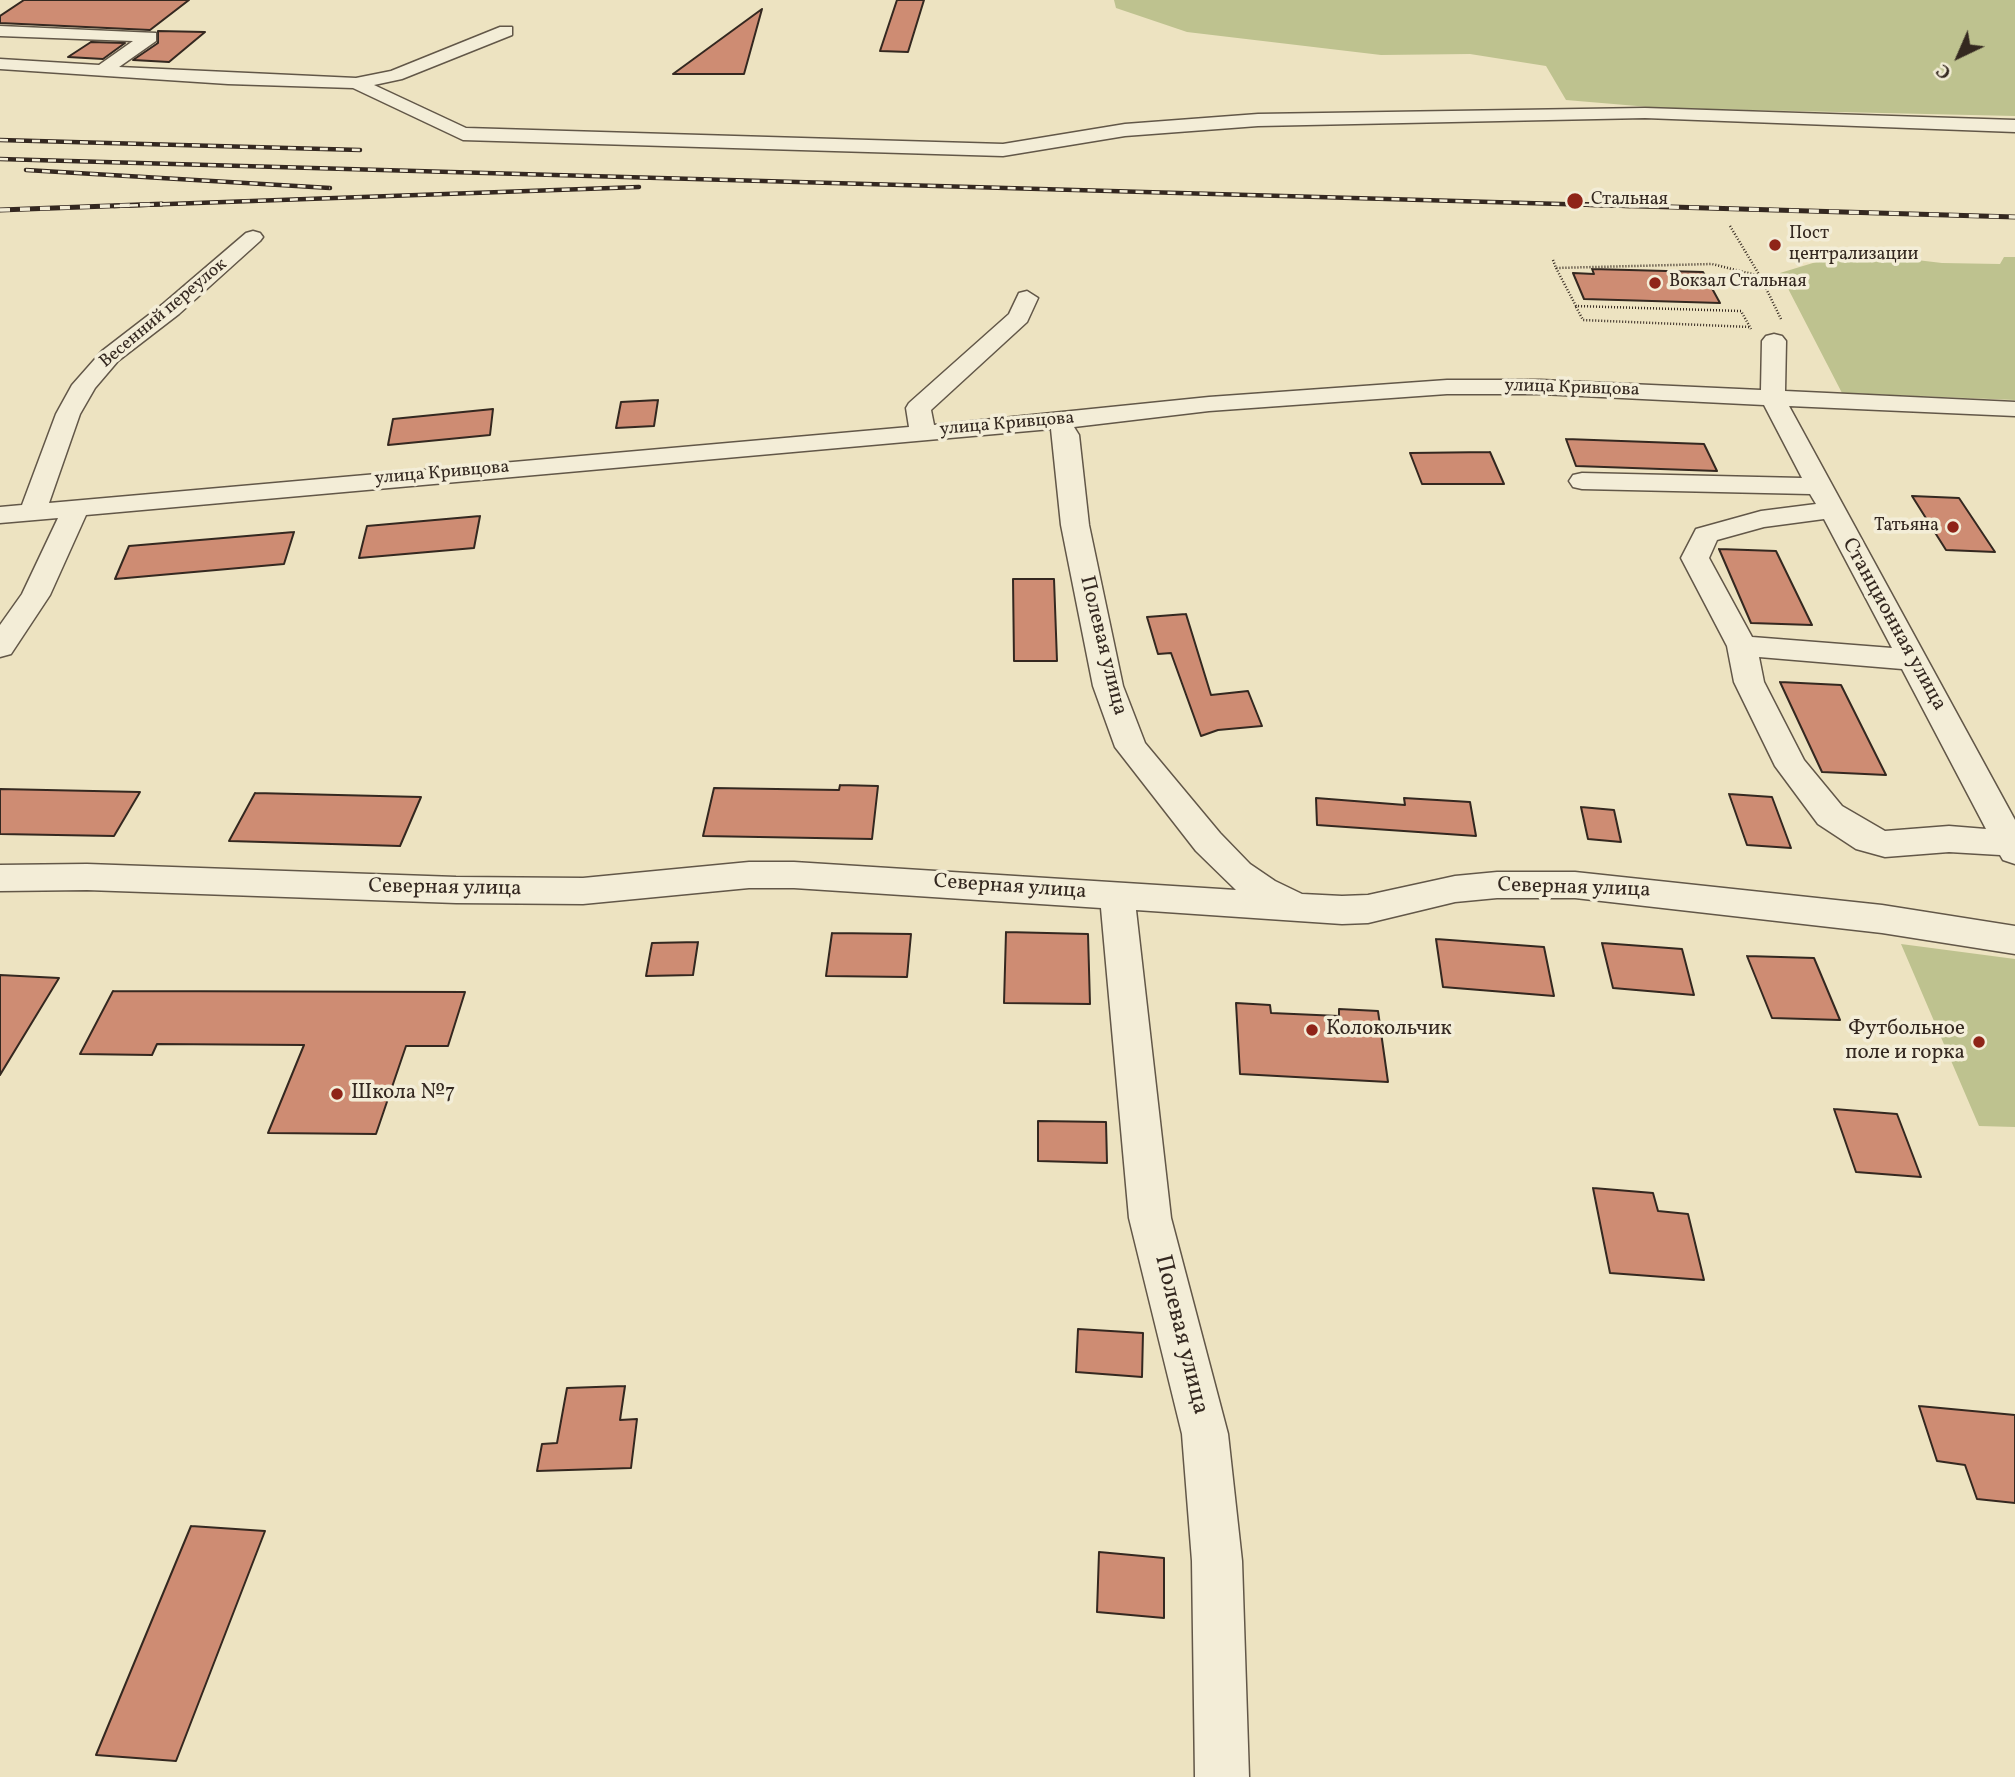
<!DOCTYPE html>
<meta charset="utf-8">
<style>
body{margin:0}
#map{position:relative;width:2015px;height:1777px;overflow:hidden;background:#ede3c1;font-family:Vollkorn,serif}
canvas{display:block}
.north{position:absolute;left:1924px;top:21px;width:70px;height:70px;-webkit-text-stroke:5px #f3edd7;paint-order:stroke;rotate:224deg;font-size:19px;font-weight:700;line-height:28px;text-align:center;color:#342820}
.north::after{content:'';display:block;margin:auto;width:24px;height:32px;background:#342820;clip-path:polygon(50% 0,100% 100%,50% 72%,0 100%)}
</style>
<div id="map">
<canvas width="2015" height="1777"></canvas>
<div class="north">С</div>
</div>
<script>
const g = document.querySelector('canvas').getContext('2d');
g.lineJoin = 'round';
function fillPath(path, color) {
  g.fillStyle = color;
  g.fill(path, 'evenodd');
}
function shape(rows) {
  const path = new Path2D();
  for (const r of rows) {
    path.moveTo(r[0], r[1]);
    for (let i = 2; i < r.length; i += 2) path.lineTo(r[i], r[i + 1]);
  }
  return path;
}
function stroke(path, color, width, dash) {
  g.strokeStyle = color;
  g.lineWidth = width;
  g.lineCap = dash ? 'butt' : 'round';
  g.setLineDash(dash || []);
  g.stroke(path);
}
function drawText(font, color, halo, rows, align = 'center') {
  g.font = font + ' Vollkorn,serif';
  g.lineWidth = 7;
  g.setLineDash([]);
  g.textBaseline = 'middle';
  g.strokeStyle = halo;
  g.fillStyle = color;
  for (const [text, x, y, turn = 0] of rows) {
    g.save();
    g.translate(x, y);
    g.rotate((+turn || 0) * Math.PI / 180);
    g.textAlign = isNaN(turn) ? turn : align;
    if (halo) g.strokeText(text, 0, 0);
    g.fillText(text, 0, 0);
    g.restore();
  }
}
fillPath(shape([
 [1114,0,2015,0,2015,116,1661,108,1566,100,1546,66,1470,54,1381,55,1187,32,1116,8],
 [1849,252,1942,263,2000,264,2004,257,2015,257,2015,400,1842,393,1780,273],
 [1901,944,2015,959,2015,1127,1979,1126]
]), '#bec28f');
const building = shape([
 [24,0,189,0,150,30,0,23,0,16,24,0],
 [897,0,924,0,908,52,880,51,897,0],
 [762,9,744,74,673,74,762,9],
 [158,31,205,32,169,62,133,60,158,43,158,31],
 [91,42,125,43,103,59,68,57,91,42],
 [1592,269,1703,272,1720,303,1584,299,1573,273,1594,274,1592,269],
 [658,400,654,426,616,428,621,402,658,400],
 [493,409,490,435,388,445,393,419,493,409],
 [1566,439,1704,444,1717,471,1576,466,1566,439],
 [1490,452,1504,484,1422,484,1410,453,1490,452],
 [1912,496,1959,498,1995,552,1946,550,1912,496],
 [480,516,474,548,359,558,367,526,480,516],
 [294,532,284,564,115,579,129,546,294,532],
 [1719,549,1776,551,1812,625,1751,623,1719,549],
 [1013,579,1054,579,1057,661,1014,661,1013,579],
 [1186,614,1211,695,1248,691,1262,726,1218,730,1201,736,1171,653,1158,654,1147,617,1186,614],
 [1780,682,1841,685,1886,775,1822,772,1780,682],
 [840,785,878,786,872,839,703,836,714,788,839,790,840,785],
 [0,789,140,792,114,836,0,834,0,789],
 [255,793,421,797,400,846,229,841,255,793],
 [1729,794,1772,797,1791,848,1747,845,1729,794],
 [1316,798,1405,805,1404,798,1470,802,1476,836,1317,825,1316,798],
 [1581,807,1614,810,1621,842,1588,839,1581,807],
 [1006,932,1088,934,1090,1004,1004,1003,1006,932],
 [832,933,911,934,907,977,826,976,832,933],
 [1436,939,1544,947,1554,996,1443,987,1436,939],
 [698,942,693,975,646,976,652,943,698,942],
 [1602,943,1682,949,1694,995,1613,988,1602,943],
 [1747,956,1814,958,1840,1020,1772,1018,1747,956],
 [0,975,59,978,0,1075,0,975],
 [113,991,465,992,448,1046,406,1046,376,1134,268,1133,304,1045,157,1044,152,1055,80,1054,113,991],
 [1236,1003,1270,1005,1271,1013,1339,1016,1339,1009,1378,1011,1388,1082,1240,1074,1236,1003],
 [1834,1109,1897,1114,1921,1177,1856,1172,1834,1109],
 [1038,1121,1106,1122,1107,1163,1038,1161,1038,1121],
 [1593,1188,1653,1193,1658,1211,1688,1214,1704,1280,1610,1273,1593,1188],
 [1078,1329,1143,1333,1142,1377,1076,1372,1078,1329],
 [625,1386,620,1420,637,1419,631,1468,537,1471,542,1444,557,1443,567,1388,625,1386],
 [1919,1406,2015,1415,2015,1503,1977,1499,1965,1465,1937,1461,1919,1406],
 [191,1526,265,1531,176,1761,96,1755,191,1526],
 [1099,1552,1164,1558,1164,1618,1097,1612,1099,1552]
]);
fillPath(building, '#ce8c73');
stroke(building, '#342820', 2);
const minor = shape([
 [0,26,156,33,156,41,119,67,356,78,391,71,500,27,512,27,512,35,402,79,374,85,466,128,1003,144,1125,124,1258,114,1645,108,2015,120,2015,132,1645,118,1258,126,1125,136,1003,156,463,140,353,88,228,84,0,69,0,59,99,65,133,41,0,36,0,26],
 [253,231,260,233,263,237,260,241,179,314,118,361,95,388,80,414,49,503,909,427,906,408,909,403,1009,314,1019,293,1027,291,1038,298,1027,322,931,410,934,425,1209,397,1447,380,1541,380,1761,390,1762,341,1766,336,1774,334,1782,336,1786,341,1785,391,2015,402,2015,416,1789,406,2015,820,2015,864,2003,860,2000,855,1949,852,1885,857,1856,849,1818,824,1775,766,1734,682,1727,646,1681,558,1696,529,1761,511,1816,504,1810,494,1582,489,1573,487,1569,481,1573,475,1582,473,1802,478,1764,405,1541,394,1447,394,1209,411,1074,427,1079,435,1089,525,1123,686,1145,743,1220,833,1250,864,1275,881,1302,894,1342,896,1368,895,1455,876,1497,872,1575,872,1882,905,2015,926,2015,954,1882,933,1575,898,1497,898,1455,902,1368,923,1342,924,1136,910,1171,1218,1228,1434,1242,1561,1249,1777,1195,1777,1192,1561,1182,1434,1129,1218,1101,908,794,888,749,888,583,904,456,903,87,890,0,891,0,865,87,864,456,877,583,878,749,862,794,862,1236,890,1196,851,1115,747,1093,686,1061,525,1051,429,86,515,50,595,11,654,0,657,0,625,22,594,58,518,0,523,0,507,22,505,56,414,72,385,102,351,163,304,246,233,253,231],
 [1824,519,1892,648,1752,637,1709,558,1717,540,1764,527,1824,519],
 [1759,657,1902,669,1986,829,1949,826,1885,831,1842,806,1804,760,1764,682,1759,657]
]);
stroke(minor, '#625748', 3);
stroke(shape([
 [1730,226,1760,276],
 [1553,260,1556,268,1712,264,1760,276,1781,319],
 [1556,268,1576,306,1741,311,1751,329],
 [1576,307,1583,320,1750,327]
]), '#342820', 2.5, [1, 2]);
fillPath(minor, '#f3edd7');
const railFar1 = shape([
 [0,140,360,150],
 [0,159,1630,206],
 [26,170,330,188],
 [114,206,639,187]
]);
const rail = shape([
 [1569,204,2015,217],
 [0,210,162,204]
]);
stroke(railFar1, '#342820', 4.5);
stroke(rail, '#342820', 5);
stroke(railFar1, '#f3edd7', 2.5, [8]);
stroke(rail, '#f3edd7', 3.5, [10]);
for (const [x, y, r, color] of [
 [1575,201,9,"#8f2418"],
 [1775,245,7,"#8f2418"],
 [1655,283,7,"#8f2418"],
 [1953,527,7,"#8f2418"],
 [1312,1030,7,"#8f2418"],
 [1979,1042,7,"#8f2418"],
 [337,1094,7,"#8f2418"]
]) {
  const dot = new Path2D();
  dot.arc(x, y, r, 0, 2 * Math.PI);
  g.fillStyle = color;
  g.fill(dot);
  stroke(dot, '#f3edd7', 2.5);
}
drawText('18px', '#342820', '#f3edd7', [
 ["Стальная",1591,201],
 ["Пост",1789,235],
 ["централизации",1789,256],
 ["Вокзал Стальная",1669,283],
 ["Татьяна",1939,527,"right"]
], 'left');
drawText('18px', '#342820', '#f3edd7', [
 ["Весенний переулок",164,314,-40],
 ["улица Кривцова",1572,389,2],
 ["улица Кривцова",1007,425,-5],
 ["улица Кривцова",442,474,-5]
]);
drawText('21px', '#342820', '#f3edd7', [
 ["Станционная улица",1893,625,61],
 ["Полевая улица",1102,646,76],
 ["Северная улица",1010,888,4],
 ["Северная улица",445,889,1],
 ["Северная улица",1574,889,2]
]);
drawText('21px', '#342820', '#f3edd7', [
 ["Колокольчик",1326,1030],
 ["Футбольное",1965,1030,"right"],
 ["поле и горка",1965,1054,"right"],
 ["Школа №7",351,1094]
], 'left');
drawText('24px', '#342820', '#f3edd7', [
 ["Полевая улица",1180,1335,76]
]);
</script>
